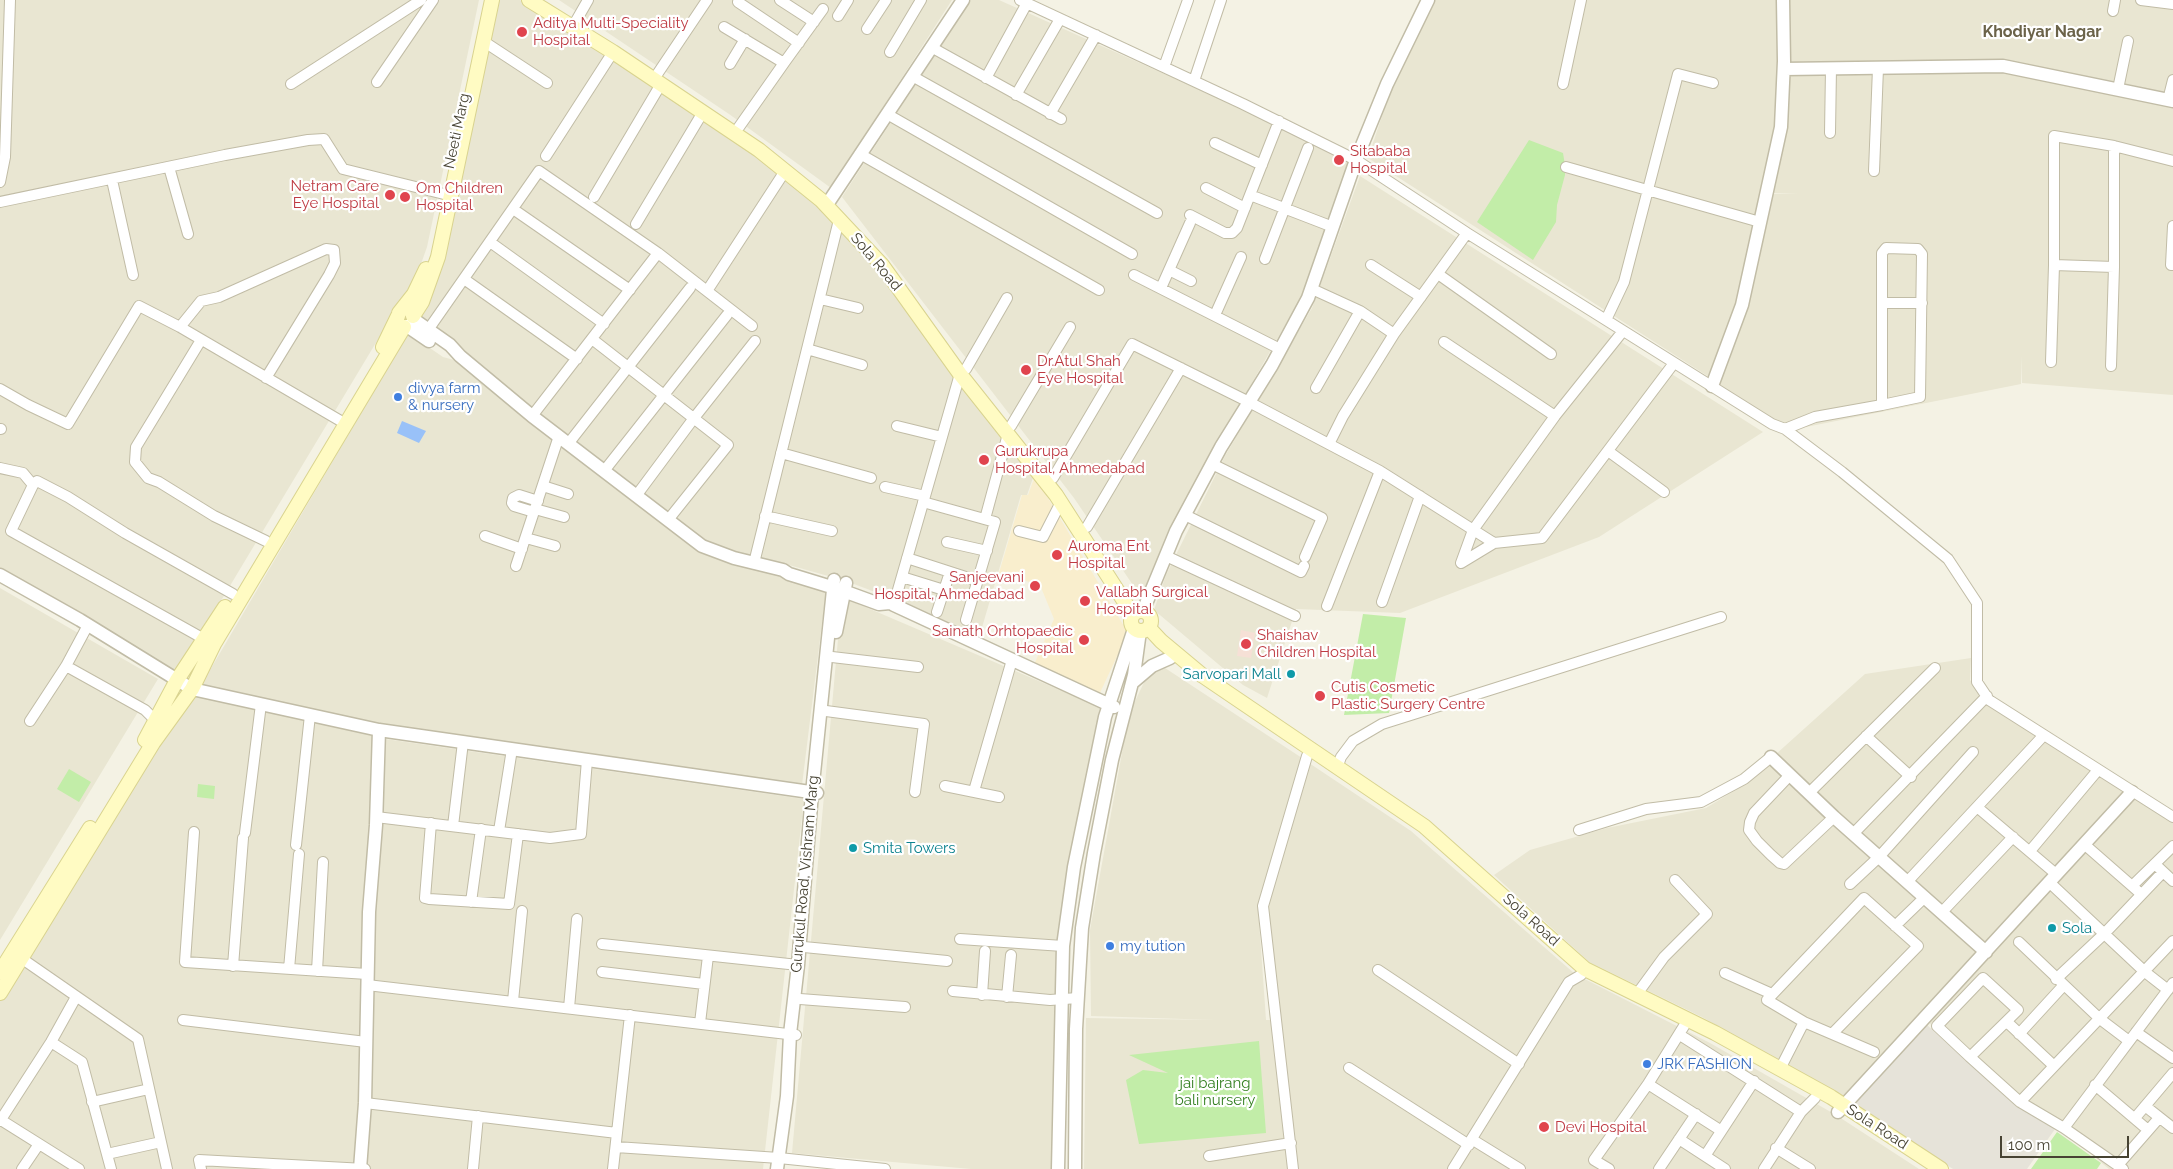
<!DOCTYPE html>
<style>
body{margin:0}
#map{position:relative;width:2173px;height:1169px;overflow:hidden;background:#f4f2e4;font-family:Raleway,sans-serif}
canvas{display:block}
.scale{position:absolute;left:2000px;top:1136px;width:129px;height:22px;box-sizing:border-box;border:2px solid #474333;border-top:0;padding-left:6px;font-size:15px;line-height:18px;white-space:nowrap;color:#474333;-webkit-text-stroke:4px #fff;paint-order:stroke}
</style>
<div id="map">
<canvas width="2173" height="1169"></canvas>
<div class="scale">100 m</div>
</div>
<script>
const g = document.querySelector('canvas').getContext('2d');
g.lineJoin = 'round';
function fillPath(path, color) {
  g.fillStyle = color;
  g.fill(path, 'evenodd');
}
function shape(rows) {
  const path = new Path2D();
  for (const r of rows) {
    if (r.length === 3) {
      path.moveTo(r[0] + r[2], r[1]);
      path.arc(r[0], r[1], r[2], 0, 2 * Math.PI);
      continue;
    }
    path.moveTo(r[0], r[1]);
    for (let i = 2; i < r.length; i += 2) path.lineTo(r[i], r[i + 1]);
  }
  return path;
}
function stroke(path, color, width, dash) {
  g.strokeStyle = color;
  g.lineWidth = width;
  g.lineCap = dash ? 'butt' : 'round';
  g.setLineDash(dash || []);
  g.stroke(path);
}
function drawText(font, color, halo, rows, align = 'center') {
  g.font = font + ' Raleway,sans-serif';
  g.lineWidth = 4.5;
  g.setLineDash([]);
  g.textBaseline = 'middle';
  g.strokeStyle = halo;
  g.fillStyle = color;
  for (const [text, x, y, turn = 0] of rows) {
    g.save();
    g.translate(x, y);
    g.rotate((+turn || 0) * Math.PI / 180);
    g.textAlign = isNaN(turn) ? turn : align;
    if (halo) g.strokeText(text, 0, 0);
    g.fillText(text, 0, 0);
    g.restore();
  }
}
fillPath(shape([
 [0,0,479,0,427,247,411,292,389,321,177,674,0,575],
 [497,0,520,0,752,151,818,205,878,268,919,329,1034,475,1027,495,1021,495,978,641,883,595,846,581,789,565,783,568,702,545,417,317],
 [559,0,952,0,831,188,729,114],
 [971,0,999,0,1245,110,1350,163,1307,287,1217,444,1143,600,1074,498,842,197],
 [1432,0,1780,0,1778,126,1738,304,1709,377,1368,158,1393,83],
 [1788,0,2173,0,2173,96,2001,61,1789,62],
 [2003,68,2173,104,2173,395,2022,383,2021,356,2021,384,1791,430,1717,384,1769,194,1798,194,1770,193,1789,74],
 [1360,176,1763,432,1599,537,1400,613,1296,609,1267,698,1243,685,1154,610,1166,575,1225,456,1312,308],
 [408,333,443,357,458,361,701,552,781,574,826,591,802,785,375,726,200,687],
 [0,588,158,679,0,940],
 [849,600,1102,708,1057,939,1052,1169,971,1169,792,1153,838,639],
 [1971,658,1970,680,1988,702,2125,793,1985,946,1775,755,1865,674],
 [1165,668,1302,758,1258,906,1266,1020,1270,1020,1260,906,1303,759,1411,831,1575,974,1710,1043,1836,1115,1919,1169,1084,1169,1086,1018,1215,1020,1091,1016,1090,930,1129,714,1148,674],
 [195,692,376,733,356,1169,0,1169,0,999,121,801],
 [385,739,804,799,763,1169,362,1169],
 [1771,761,1983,952,1844,1099,1702,1017,1589,962,1494,875,1530,850,1607,828,1706,808,1750,781],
 [2133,796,2173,820,2173,1169,2109,1169,2063,1131,2018,1103,1927,1021]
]), '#e9e6d2');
fillPath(shape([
 [1035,476,1128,633,1098,697,1033,667,1054,619,1040,585,999,573,1022,495,1028,495]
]), '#f9eecd');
fillPath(shape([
 [1927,1025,2016,1106,2055,1129,2027,1169,1953,1169,1853,1105]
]), '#e6e3d9');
fillPath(shape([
 [1241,630,1255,633,1251,658,1237,656]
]), '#f6e0d6');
fillPath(shape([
 [1529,140,1563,153,1565,165,1565,175,1557,205,1556,222,1533,260,1477,222],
 [1363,614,1406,618,1391,702,1389,713,1344,715],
 [69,769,91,782,79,802,57,789],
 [198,784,215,786,214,799,197,797],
 [1259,1041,1266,1133,1139,1144,1126,1080,1143,1070,1168,1073,1129,1055],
 [2057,1132,2101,1163,2097,1169,2031,1169]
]), '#c2eda8');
fillPath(shape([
 [402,421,426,431,419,443,397,433]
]), '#99c1f8');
const minor = shape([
 [780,0,814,22],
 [1020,0,1243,104,1356,160,1467,233,1772,424,1785,429,1842,472,1948,559,1977,603,1977,682,1989,700,2173,817],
 [2141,0,2173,4],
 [738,2,799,43],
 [2113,11,2115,0],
 [838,16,848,0],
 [576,21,588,0],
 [724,27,784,63,823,9],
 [867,29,886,0],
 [483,41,547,83],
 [931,47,1061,119],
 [890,52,921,0],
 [730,64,745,39],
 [1164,67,1188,0],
 [658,73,707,0],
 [912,76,1157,213],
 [986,78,1027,3],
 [1194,81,1221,0],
 [377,82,433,0],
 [291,84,421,0],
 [1563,84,1581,0],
 [2118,89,2128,41],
 [1016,95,1060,19],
 [2168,100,2173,80],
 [887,114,1132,254],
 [1050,114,1096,35],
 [739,127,784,63],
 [1830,133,1831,68],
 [1215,143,1262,165],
 [2114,146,2114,267,2054,265,2054,136,2114,146,2173,161],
 [860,154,1099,290],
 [546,156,613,52],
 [169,167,188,234],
 [1566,167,1760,222],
 [1874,171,1878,68],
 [112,180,133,275],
 [0,182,5,157,10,0],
 [1206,188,1245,208],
 [1250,195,1333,227],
 [594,197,661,84],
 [0,202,225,155,308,140,324,139,343,169,444,194],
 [513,209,630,290],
 [1190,215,1225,233,1232,233,1237,228,1279,121],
 [636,224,703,112],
 [2173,226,2171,265,2173,265],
 [490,242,604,324],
 [1265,259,1308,148],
 [1371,265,1421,297],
 [1169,270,1191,281],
 [1438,274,1551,354],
 [1134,275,1280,349],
 [464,279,577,359],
 [1161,288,1190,223],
 [1312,289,1360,311,1394,334],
 [707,291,785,171],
 [820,299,858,308],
 [1882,303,1922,303],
 [1215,315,1241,257],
 [1606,320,1624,282,1678,74,1713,83],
 [180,327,201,301,219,297,326,249,334,250,335,263,329,275,266,378],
 [428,330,539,171,658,253,752,326],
 [1623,331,1555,416,1473,530,1461,563,1494,543,1542,538,1674,363],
 [592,339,728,445,668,520],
 [201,340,136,447,135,462,148,478,159,482,214,516,266,541],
 [1444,342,1555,416],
 [807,349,862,365],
 [2051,362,2054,265],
 [2111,366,2114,267],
 [966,369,1007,298],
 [1316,388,1360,311],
 [0,389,28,405,68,424,139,306,180,327,339,420],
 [532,416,658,253],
 [897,426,942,437],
 [1011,426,1070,327],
 [0,429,1,429],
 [1785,429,1815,417,1882,405,1920,397,1922,254,1918,249,1886,248,1882,253,1882,405],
 [568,444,690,288],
 [1329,444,1343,416,1394,334,1467,233],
 [1608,451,1664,492],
 [781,453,871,478],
 [1212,464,1322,518,1305,557],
 [0,468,23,473,33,485],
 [604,471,727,315],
 [1053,478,1132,344,1249,402,1380,471,1494,543],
 [543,486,568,494],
 [885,487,925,496],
 [636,496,694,418,755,341],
 [923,502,995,522,966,620],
 [535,509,564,517],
 [534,512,514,506,512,503,513,498,519,495,538,501],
 [1185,515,1301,572,1304,566],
 [765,516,832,531],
 [985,519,1008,434],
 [1087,527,1181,368],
 [1019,531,1043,537,1061,502],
 [485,536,522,549],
 [526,538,555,546],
 [947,542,987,551],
 [1166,556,1295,616],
 [907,558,978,581],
 [754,563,839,220],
 [516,566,559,436],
 [902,577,944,590],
 [898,590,960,374],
 [1382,602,1420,496],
 [1327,606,1380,471],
 [937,612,950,572],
 [204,639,11,531,33,485,37,481,68,497,125,533,233,594],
 [832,657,918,667],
 [66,666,145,710,156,721],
 [826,711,924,724,915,792],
 [30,721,66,666,88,625],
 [1866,736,1911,777],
 [1337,768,1341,757,1353,741,1382,724,1721,617],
 [1790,775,1754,813,1750,822,1749,830,1757,841,1771,855,1780,863,1784,864,1834,817],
 [945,786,999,797],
 [974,791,1012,660],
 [1809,793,1935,668],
 [1977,807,2056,874],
 [376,817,550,838,581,834,587,760],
 [431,823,425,898,429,899,509,904,518,834],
 [453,826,463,742],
 [1579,830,1646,809,1701,802,1744,779,1771,757],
 [499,831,512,749],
 [194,832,185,962,367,974],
 [245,833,261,704],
 [1853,834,1987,696],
 [2084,844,2140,893],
 [296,845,310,715],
 [2030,851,2098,770],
 [2159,868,2173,881],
 [1907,882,2044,735],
 [2049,882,2145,972,2168,990],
 [1850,884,1879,857,1973,752],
 [2132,886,2173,846],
 [471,902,481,829],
 [1942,912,2013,837],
 [1895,926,1925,897],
 [960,939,1063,946],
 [2173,941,2020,1102,2064,1128,2173,983],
 [2019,942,2100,1019,2129,1041],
 [602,944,798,965],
 [804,947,947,961],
 [21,958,138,1039,167,1169],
 [233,966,243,838],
 [289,969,299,854],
 [1378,970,1519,1064],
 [317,971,323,862],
 [602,972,704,984],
 [1725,973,1772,994],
 [1983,978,2018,1010,1970,1057,1937,1026,1983,978],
 [2056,979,2104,934,2163,872],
 [367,985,796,1035],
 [953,991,1050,1000,1078,998],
 [1637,994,1664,957,1707,914,1675,880],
 [982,995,985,951],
 [1007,997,1011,955],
 [800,999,905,1007],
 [513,1001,522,911],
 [569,1008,577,919],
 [183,1020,366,1042],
 [2007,1022,2054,1066],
 [700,1023,708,956],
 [2136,1032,2173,1058],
 [1832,1034,1918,946,1864,898,1767,1000,1804,1022,1874,1052],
 [2019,1034,2063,986],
 [1683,1037,1801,1112],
 [51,1042,82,1062,111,1169],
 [1970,1057,2020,1102],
 [1349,1068,1469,1145],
 [1780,1069,1804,1022],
 [1648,1084,1720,1130],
 [2095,1085,2148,1130],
 [92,1102,149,1089],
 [365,1103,617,1133],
 [2145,1106,2173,1128],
 [2135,1118,2173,1073],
 [1,1120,79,1169],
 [0,1121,51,1042,76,997],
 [2064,1128,2123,1169],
 [1679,1139,1725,1169],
 [1473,1140,1520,1169],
 [616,1147,779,1158,885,1169],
 [1776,1148,1810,1169],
 [107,1154,161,1142],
 [1209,1156,1291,1143],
 [1705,1156,1754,1081],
 [2118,1165,2159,1118],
 [22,1169,39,1144],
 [201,1169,199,1160,365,1169],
 [473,1169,478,1116],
 [613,1169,630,1015],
 [1293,1169,1263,906,1307,756],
 [1453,1169,1569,982,1581,975,1585,969],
 [1609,1169,1594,1160,1648,1084,1684,1026],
 [1659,1169,1696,1114],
 [1764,1169,1801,1112,1815,1098]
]);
const tertiary = shape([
 [1784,69,2003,66,2173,101],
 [826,206,963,0],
 [413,319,450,345,460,356,532,416,702,546,734,558,783,570,789,574,838,589,879,604,890,603],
 [407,326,429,341],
 [1712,386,1742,305,1781,127,1784,61,1783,0],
 [0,575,80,620,192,689,379,730,817,793],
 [884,598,894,605,1114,707],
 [1143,611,1176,531,1221,447,1272,365,1308,298,1356,160,1387,84,1428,0],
 [836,632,846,583],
 [1132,683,1152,666,1170,658],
 [1771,757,1834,817,1986,952],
 [1838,1112,2132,792],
 [360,1169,365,1103,369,912,376,825,379,730],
 [777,1169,787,1096,790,1034,798,965,812,793,834,580],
 [1058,1169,1063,946,1074,867,1105,717,1134,629],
 [1075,1169,1076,1029,1082,928,1094,853,1112,760,1134,675,1140,631]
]);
const secondary = shape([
 [529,0,613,52,759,150,821,200,882,265,960,374,1056,495,1133,615],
 [399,313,414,294,426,269],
 [413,316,422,302,438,257,492,0],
 [383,347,398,316],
 [1141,621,10],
 [1149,628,1161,641,1203,676,1424,826,1585,969,1715,1033,1831,1097,1941,1169],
 [145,740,177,680,225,607],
 [0,972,90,828],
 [0,993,153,743,192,689,214,644,404,327]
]);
stroke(minor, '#c1bca6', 12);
stroke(tertiary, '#c1bca6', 15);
stroke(secondary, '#d9d38f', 16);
stroke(minor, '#fff', 10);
stroke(tertiary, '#fff', 12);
stroke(secondary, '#fffbc3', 14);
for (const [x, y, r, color] of [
 [522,32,6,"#e0444e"],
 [1339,160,6,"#e0444e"],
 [390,195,6,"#e0444e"],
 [405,197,6,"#e0444e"],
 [1026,370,6,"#e0444e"],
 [398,397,5,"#3f7fe0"],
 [984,460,6,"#e0444e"],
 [1057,555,6,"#e0444e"],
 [1035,586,6,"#e0444e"],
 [1085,601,6,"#e0444e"],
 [1084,640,6,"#e0444e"],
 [1246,644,6,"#e0444e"],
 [1291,674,5,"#0f9aa8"],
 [1320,696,6,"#e0444e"],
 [853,848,5,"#0f9aa8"],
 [2052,928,5,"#0f9aa8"],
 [1110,946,5,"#3f7fe0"],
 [1647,1064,5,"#3f7fe0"],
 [1544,1127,6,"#e0444e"]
]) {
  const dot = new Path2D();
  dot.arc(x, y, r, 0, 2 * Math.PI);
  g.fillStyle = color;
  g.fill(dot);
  stroke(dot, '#fff', 2);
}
drawText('15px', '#be3a42', '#fff', [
 ["Aditya Multi-Speciality",533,23],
 ["Hospital",533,40],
 ["Sitababa",1350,151],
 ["Hospital",1350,168],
 ["Netram Care",379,186,"right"],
 ["Eye Hospital",379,203,"right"],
 ["Om Children",416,188],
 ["Hospital",416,205],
 ["Dr.Atul Shah",1037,361],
 ["Eye Hospital",1037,378],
 ["Gurukrupa",995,451],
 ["Hospital, Ahmedabad",995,468],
 ["Auroma Ent",1068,546],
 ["Hospital",1068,563],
 ["Sanjeevani",1024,577,"right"],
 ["Hospital, Ahmedabad",1024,594,"right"],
 ["Vallabh Surgical",1096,592],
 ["Hospital",1096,609],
 ["Sainath Orhtopaedic",1073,631,"right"],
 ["Hospital",1073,648,"right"],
 ["Shaishav",1257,635],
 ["Children Hospital",1257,652],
 ["Cutis Cosmetic",1331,687],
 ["Plastic Surgery Centre",1331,704],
 ["Devi Hospital",1555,1127]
], 'left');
drawText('15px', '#474333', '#fff', [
 ["Neeti Marg",457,131,-78],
 ["Sola Road",876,262,50],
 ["Gurukul Road, Vishram Marg",805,874,-85],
 ["Sola Road",1531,920,42],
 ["Sola Road",1877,1127,33]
]);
drawText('15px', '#366cbe', '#fff', [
 ["divya farm",408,388],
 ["& nursery",408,405],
 ["my tution",1120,946],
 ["JRK FASHION",1657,1064]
], 'left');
drawText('15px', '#0d838f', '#fff', [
 ["Sarvopari Mall",1281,674,"right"],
 ["Smita Towers",863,848],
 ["Sola",2062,928]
], 'left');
drawText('15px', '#337f20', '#fff', [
 ["jai bajrang",1215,1083],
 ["bali nursery",1215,1100]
]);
drawText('bold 16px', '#6b6349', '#fff', [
 ["Khodiyar Nagar",2042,32]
]);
</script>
